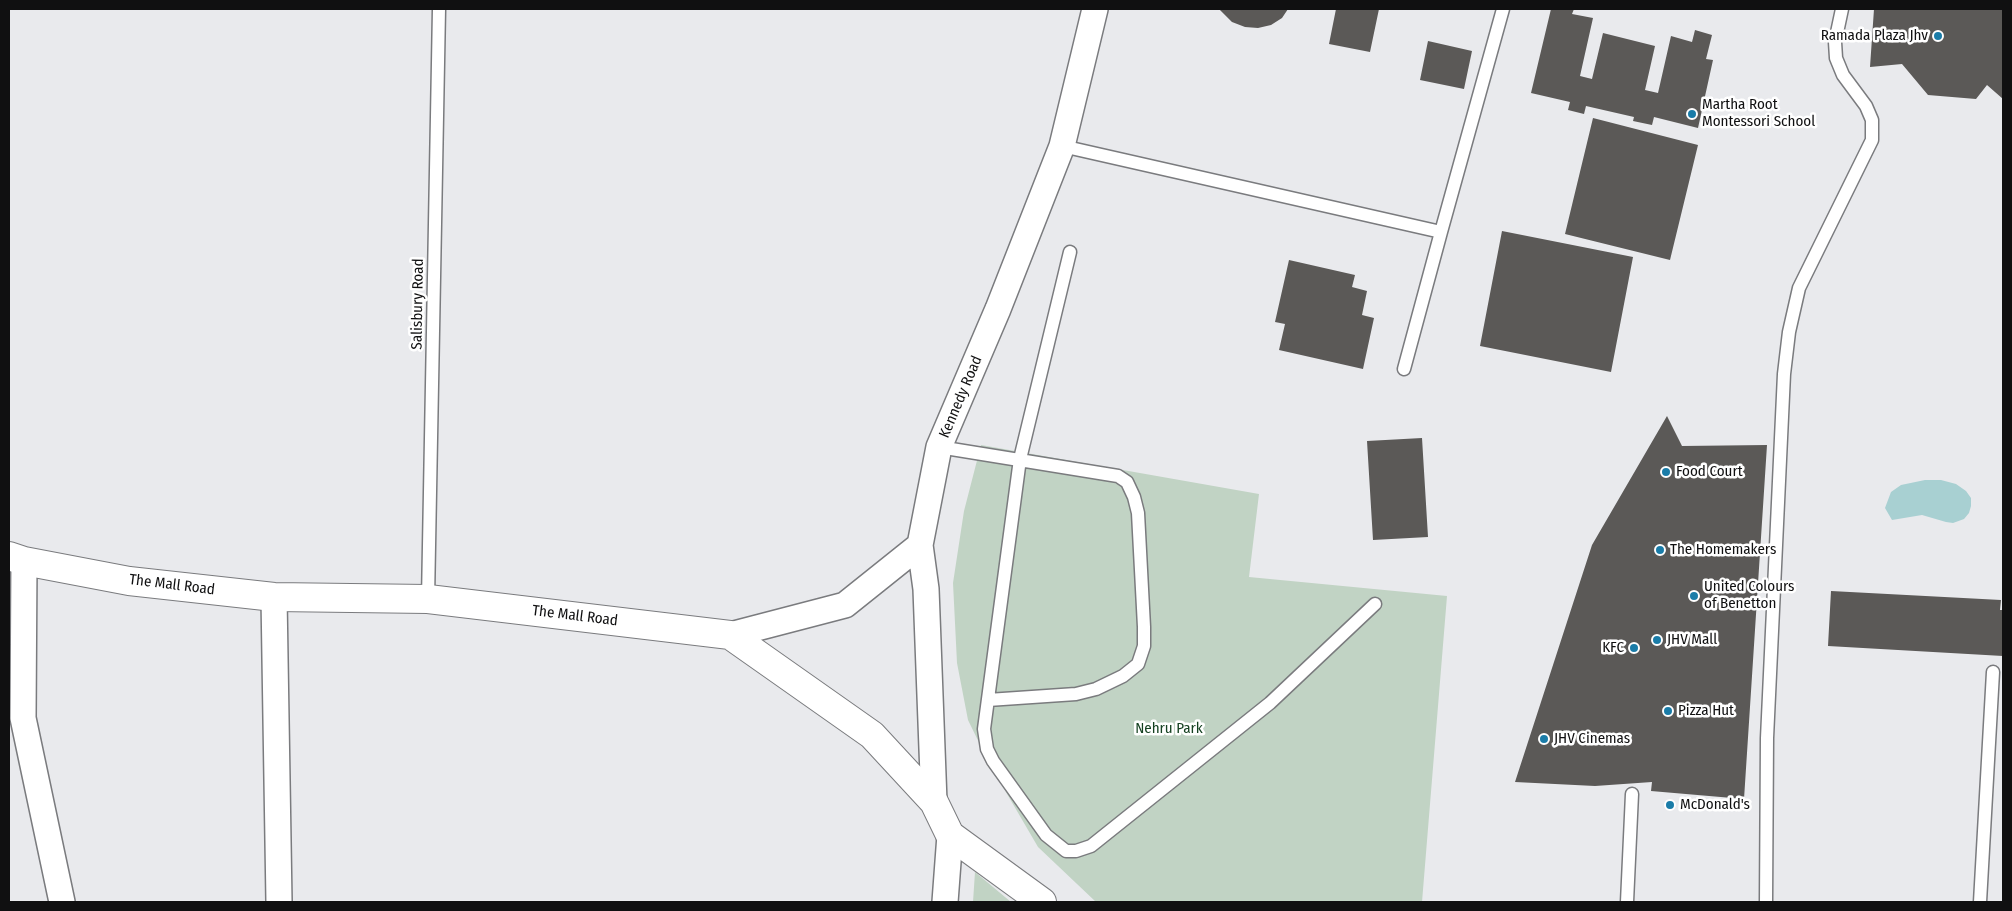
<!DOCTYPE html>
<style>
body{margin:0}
#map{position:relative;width:2012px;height:911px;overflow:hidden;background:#e9eaed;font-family:"Fira Sans Condensed",sans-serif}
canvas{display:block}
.frame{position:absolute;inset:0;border:10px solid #101011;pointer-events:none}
</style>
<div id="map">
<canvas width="2012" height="911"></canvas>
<div class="frame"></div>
</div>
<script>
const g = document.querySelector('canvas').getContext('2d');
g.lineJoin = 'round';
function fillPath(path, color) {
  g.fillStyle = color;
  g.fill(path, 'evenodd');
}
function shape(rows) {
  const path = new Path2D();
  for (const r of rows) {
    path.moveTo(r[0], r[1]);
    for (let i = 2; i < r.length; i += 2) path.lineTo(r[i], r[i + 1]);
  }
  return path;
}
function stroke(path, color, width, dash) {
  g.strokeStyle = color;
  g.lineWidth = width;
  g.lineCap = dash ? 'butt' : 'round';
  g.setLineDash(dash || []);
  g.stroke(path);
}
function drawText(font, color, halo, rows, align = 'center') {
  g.font = font + ' "Fira Sans Condensed",sans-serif';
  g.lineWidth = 5;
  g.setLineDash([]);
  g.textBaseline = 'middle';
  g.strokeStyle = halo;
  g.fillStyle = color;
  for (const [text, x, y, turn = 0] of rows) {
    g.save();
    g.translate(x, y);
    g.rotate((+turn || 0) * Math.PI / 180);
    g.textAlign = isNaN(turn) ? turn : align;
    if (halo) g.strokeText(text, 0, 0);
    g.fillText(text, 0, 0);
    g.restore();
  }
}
fillPath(shape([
 [981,445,1259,494,1249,577,1447,596,1422,902,1096,902,1038,847,989,763,968,720,957,663,953,583,964,511],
 [975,872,1011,902,973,902]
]), '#c1d3c4');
fillPath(shape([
 [1925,480,1941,480,1956,484,1966,491,1971,498,1971,506,1969,513,1964,519,1953,523,1946,522,1922,515,1892,520,1885,508,1891,492,1901,485]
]), '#a8d0d2');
fillPath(shape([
 [1219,9,1288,9,1282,18,1271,25,1258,28,1245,27,1232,22],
 [1336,9,1379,9,1370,52,1329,44],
 [1551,9,1574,9,1572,14,1593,18,1580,76,1592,79,1603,33,1655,46,1645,90,1658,93,1671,36,1692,42,1695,30,1712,35,1706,59,1713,60,1698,128,1654,117,1652,125,1633,121,1634,117,1586,106,1584,114,1568,110,1570,102,1531,93],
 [1874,9,2003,9,2003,99,1987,85,1976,99,1928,95,1902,64,1870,67],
 [1428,41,1472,51,1464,89,1420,80],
 [1593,118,1698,145,1670,260,1565,234],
 [1502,231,1633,257,1611,372,1480,346],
 [1289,260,1355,275,1352,287,1367,291,1362,315,1374,318,1363,369,1279,350,1285,324,1275,322],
 [1667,416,1682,446,1767,445,1744,799,1651,791,1652,782,1595,786,1515,782,1592,545],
 [1422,438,1428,537,1373,540,1367,441],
 [1831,591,2001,600,2000,610,2003,610,2003,656,1828,646]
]), '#5b5957');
const service = shape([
 [1062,146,1441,232,1404,369],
 [1441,232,1503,9],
 [1070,252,1020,459,984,729,987,749,993,761,1046,835,1066,851,1076,851,1091,846,1270,703,1375,604],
 [939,447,1118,476,1127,482,1134,497,1138,513,1144,627,1144,646,1138,664,1123,676,1096,689,1076,694,988,700],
 [428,599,439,9],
 [1627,902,1632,794],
 [1766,902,1767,738,1784,374,1789,332,1799,288,1872,140,1872,120,1866,106,1843,75,1836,58,1835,42,1842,9],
 [1980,902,1993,672]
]);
const minor = shape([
 [24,561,23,718,62,902],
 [274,597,279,902],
 [730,635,845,605,920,545],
 [934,802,926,589,920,545,939,447,998,309,1062,146,1095,9],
 [945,902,950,835]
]);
const tertiary = shape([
 [9,556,24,561,129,581,274,597,428,599,730,635,872,735,934,802,950,835,1042,902]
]);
stroke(service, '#7a7b7e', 15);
stroke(minor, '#7a7b7e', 28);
stroke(tertiary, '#7a7b7e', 30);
stroke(service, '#fff', 12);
stroke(minor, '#fff', 25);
stroke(tertiary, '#fff', 28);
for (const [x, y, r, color] of [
 [1938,36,5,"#1a7ca8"],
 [1692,114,5,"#1a7ca8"],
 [1666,472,5,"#1a7ca8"],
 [1660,550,5,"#1a7ca8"],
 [1694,596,5,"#1a7ca8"],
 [1657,640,5,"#1a7ca8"],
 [1634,648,5,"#1a7ca8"],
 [1668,711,5,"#1a7ca8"],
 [1544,739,5,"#1a7ca8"],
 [1670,805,5,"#1a7ca8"]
]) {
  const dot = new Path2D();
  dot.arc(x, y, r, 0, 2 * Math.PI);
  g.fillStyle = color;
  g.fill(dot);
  stroke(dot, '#fff', 2);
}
drawText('15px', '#101011', '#fff', [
 ["Ramada Plaza Jhv",1928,36,"right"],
 ["Martha Root",1702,105],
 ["Montessori School",1702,122],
 ["Food Court",1676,472],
 ["The Homemakers",1670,550],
 ["United Colours",1704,587],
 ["of Benetton",1704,604],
 ["JHV Mall",1667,640],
 ["KFC",1624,648,"right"],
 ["Pizza Hut",1678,711],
 ["JHV Cinemas",1554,739],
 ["McDonald's",1680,805]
], 'left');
drawText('15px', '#101011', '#fff', [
 ["Salisbury Road",418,304,-89],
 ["Kennedy Road",961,397,-67],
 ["The Mall Road",172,585,7],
 ["The Mall Road",575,616,7]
]);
drawText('15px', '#154121', '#fff', [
 ["Nehru Park",1169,729]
]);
</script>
